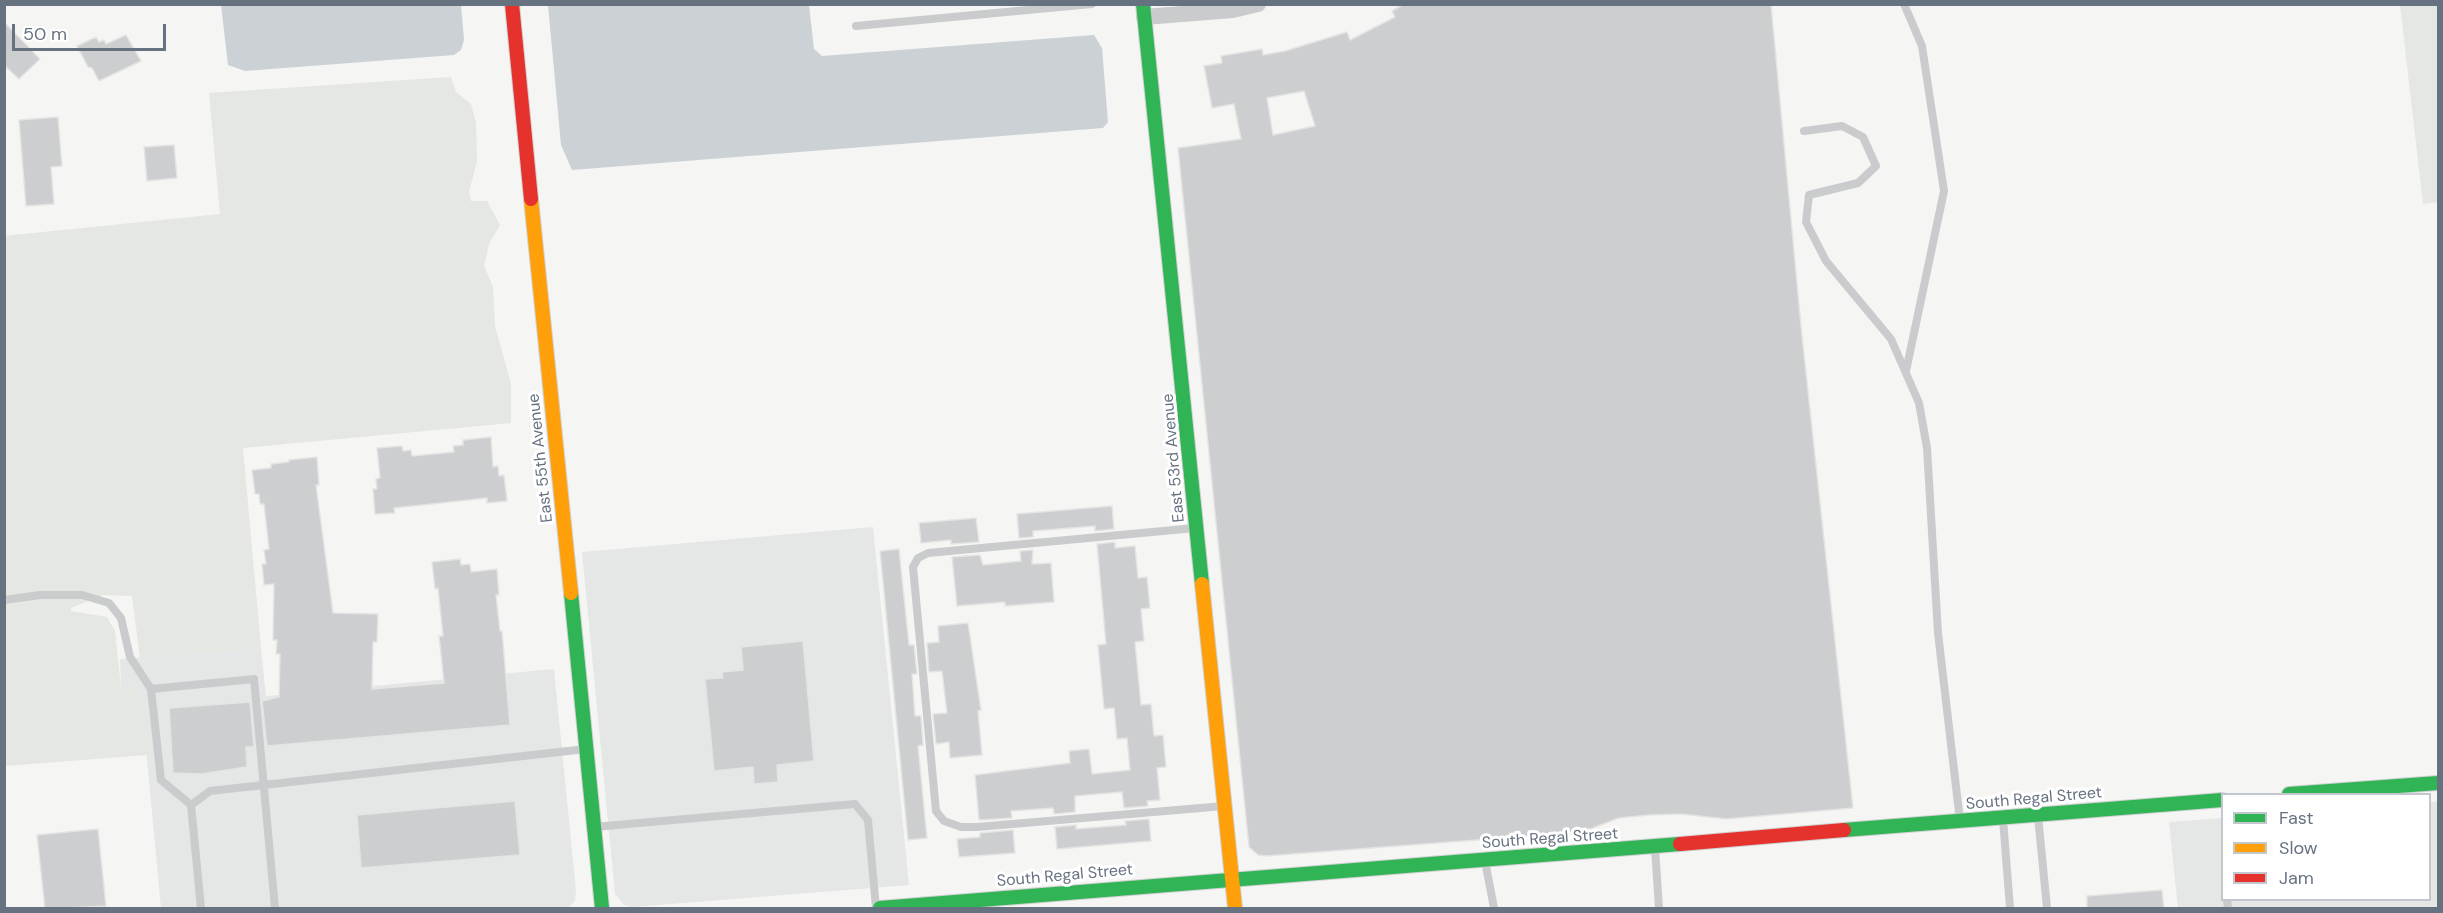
<!DOCTYPE html>
<style>
body{margin:0}
#map{position:relative;width:2443px;height:913px;overflow:hidden;background:#f5f5f4;font-family:"DM Sans",sans-serif}
canvas{display:block}
.frame{position:absolute;inset:0;border:6px solid #677281;pointer-events:none}
.legend{position:absolute;left:2221px;top:793px;width:210px;height:108px;box-sizing:border-box;background:#fff;border:2px solid #c2c7cd;margin:0;padding:8px 10px;list-style:none;font-size:18px;color:#677281}
.legend li{display:flex;align-items:center;gap:12px;height:30px}
.legend b{width:30px;border:2px solid #c2c7cd}
.scale{position:absolute;left:12px;top:24px;width:154px;height:27px;box-sizing:border-box;border:3px solid #677281;border-top:0;padding-left:8px;font-size:18px;line-height:21px;white-space:nowrap;color:#677281;-webkit-text-stroke:4px #fff;paint-order:stroke}
</style>
<div id="map">
<canvas width="2443" height="913"></canvas>
<div class="frame"></div>
<ul class="legend">
<li><b style="height:8px;background:#30b455"></b>Fast</li>
<li><b style="height:8px;background:#ff9f0a"></b>Slow</li>
<li><b style="height:8px;background:#e5322d"></b>Jam</li>
</ul>
<div class="scale">50 m</div>
</div>
<script>
const g = document.querySelector('canvas').getContext('2d');
g.lineJoin = 'round';
function fillPath(path, color) {
  g.fillStyle = color;
  g.fill(path, 'evenodd');
}
function shape(rows) {
  const path = new Path2D();
  for (const r of rows) {
    path.moveTo(r[0], r[1]);
    for (let i = 2; i < r.length; i += 2) path.lineTo(r[i], r[i + 1]);
  }
  return path;
}
function stroke(path, color, width, dash) {
  g.strokeStyle = color;
  g.lineWidth = width;
  g.lineCap = dash ? 'butt' : 'round';
  g.setLineDash(dash || []);
  g.stroke(path);
}
function drawText(font, color, halo, rows, align = 'center') {
  g.font = font + ' "DM Sans",sans-serif';
  g.lineWidth = 6;
  g.setLineDash([]);
  g.textBaseline = 'middle';
  g.strokeStyle = halo;
  g.fillStyle = color;
  for (const [text, x, y, turn = 0] of rows) {
    g.save();
    g.translate(x, y);
    g.rotate((+turn || 0) * Math.PI / 180);
    g.textAlign = isNaN(turn) ? turn : align;
    if (halo) g.strokeText(text, 0, 0);
    g.fillText(text, 0, 0);
    g.restore();
  }
}
fillPath(shape([
 [873,527,909,885,633,907,624,905,615,894,582,552],
 [261,648,266,696,554,669,576,891,575,901,568,908,161,908,141,696,121,689,120,659],
 [2438,801,2438,908,2178,908,2169,822,2222,818,2222,900,2430,900,2430,802]
]), '#e5e6e6');
fillPath(shape([
 [2400,5,2438,5,2438,202,2423,204],
 [451,77,456,92,471,104,476,123,477,161,469,192,471,201,487,201,500,225,489,244,484,266,493,287,495,326,511,384,511,423,243,448,261,648,140,658,132,596,103,595,71,608,71,611,107,617,115,631,121,688,133,688,141,696,147,755,5,766,4,236,220,214,209,93]
]), '#e4e7e2');
fillPath(shape([
 [221,5,461,5,464,40,461,50,454,55,245,71,228,65],
 [548,5,809,5,814,49,822,56,1094,35,1102,48,1108,122,1103,128,572,170,561,145]
]), '#cbd1d4');
const building = shape([
 [1404,4,1771,4,1801,326,1853,808,1726,819,1682,814,1649,815,1619,818,1582,832,1266,856,1258,855,1249,847,1178,148,1241,139,1234,104,1212,108,1204,66,1222,63,1221,56,1262,49,1263,55,1285,51,1347,32,1350,40,1395,17,1392,11,1404,4],
 [1304,91,1315,126,1273,135,1267,98,1304,91],
 [4,22,40,59,19,79,4,65,4,22],
 [126,35,141,61,99,81,92,68,88,67,77,46,96,37,99,42,104,40,106,44,126,35],
 [58,117,62,166,51,167,54,204,26,206,19,120,58,117],
 [174,145,177,178,147,181,144,147,174,145],
 [491,437,493,467,498,466,499,476,504,475,507,501,487,503,487,498,394,508,395,513,375,514,373,489,377,489,376,479,380,478,377,448,402,446,403,451,411,450,412,456,454,452,453,446,463,445,463,440,491,437],
 [317,457,319,485,316,485,333,613,378,614,377,642,373,642,372,689,444,683,439,636,443,636,438,588,435,589,432,562,460,559,461,565,470,564,471,572,497,569,499,595,496,595,500,631,502,631,510,725,267,746,262,701,279,697,280,654,276,654,277,640,273,640,274,584,264,585,262,564,266,564,264,550,269,549,264,504,260,504,259,494,255,494,252,470,271,468,271,464,289,462,289,460,317,457],
 [1112,506,1114,529,1095,531,1095,526,1033,531,1033,537,1019,538,1017,514,1112,506],
 [976,518,979,542,951,544,951,540,921,543,919,523,976,518],
 [1115,542,1115,548,1135,546,1138,578,1147,577,1150,608,1141,609,1144,641,1135,642,1141,705,1151,704,1154,736,1163,735,1166,767,1157,768,1160,800,1147,801,1148,806,1124,808,1122,792,1075,796,1075,812,1054,814,1053,808,1011,811,1012,818,979,820,975,775,1070,763,1069,751,1089,749,1092,774,1130,770,1127,738,1117,739,1114,708,1104,709,1098,645,1106,644,1097,544,1115,542],
 [899,549,909,645,914,645,917,674,912,674,915,716,921,716,923,745,918,746,927,838,908,840,880,551,899,549],
 [1033,550,1032,564,1051,563,1054,602,1005,606,1005,602,957,606,952,557,980,555,983,565,1021,561,1020,551,1033,550],
 [968,623,981,710,978,711,982,755,950,758,949,742,936,744,933,714,947,713,942,671,929,672,927,643,939,642,938,626,968,623],
 [803,641,814,761,777,765,778,782,754,784,753,767,714,771,705,679,723,678,722,672,743,670,741,647,803,641],
 [250,702,254,747,246,747,247,767,201,774,173,773,169,708,250,702],
 [515,801,520,855,361,868,357,815,515,801],
 [1149,819,1151,841,1057,849,1055,827,1076,825,1076,829,1126,825,1125,821,1149,819],
 [98,829,106,906,45,909,37,835,98,829],
 [1013,830,1015,853,959,857,957,839,980,837,980,833,1013,830],
 [2162,890,2164,909,2087,909,2087,896,2162,890]
]);
fillPath(building, '#cdcecf');
stroke(building, '#e4e4e4', 1.5);
const fast = shape([
 [1143,4,1202,584],
 [571,593,602,908],
 [2289,794,2438,783],
 [1844,830,2222,800],
 [880,908,1680,844]
]);
const slow = shape([
 [531,199,571,593],
 [1202,584,1235,908]
]);
const jam = shape([
 [512,4,531,199],
 [1680,844,1844,830]
]);
stroke(fast, '#d1d1d2', 16);
stroke(slow, '#d1d1d2', 16);
stroke(jam, '#d1d1d2', 16);
stroke(shape([
 [1904,4,1922,46,1944,191,1906,371],
 [856,26,1092,4],
 [1804,131,1842,126,1863,137,1876,166,1858,183,1809,195,1806,222,1826,261,1891,339,1919,403,1927,448,1938,633,1960,821],
 [1195,528,928,553,918,558,913,567,936,811,944,821,961,827,977,827,1224,806],
 [4,600,40,595,82,595,109,603,121,618,130,657,151,689,254,679,275,908],
 [151,689,161,780,191,805],
 [2038,816,2047,908],
 [2003,819,2010,908],
 [594,827,855,804,868,820,876,908],
 [1655,848,1659,908],
 [1485,861,1494,908],
 [2227,900,2228,908],
 [201,908,191,805,210,791,586,749]
]), '#cacbcd', 8);
stroke(shape([
 [1144,17,1233,10,1258,4]
]), '#cacbcd', 16);
stroke(fast, '#30b455', 14);
stroke(slow, '#ff9f0a', 14);
stroke(jam, '#e5322d', 14);
drawText('16px', '#677281', '#fff', [
 ["East 55th Avenue",541,458,-96],
 ["East 53rd Avenue",1174,458,-95],
 ["South Regal Street",2034,799,-5],
 ["South Regal Street",1550,839,-4],
 ["South Regal Street",1065,876,-5]
]);
</script>
